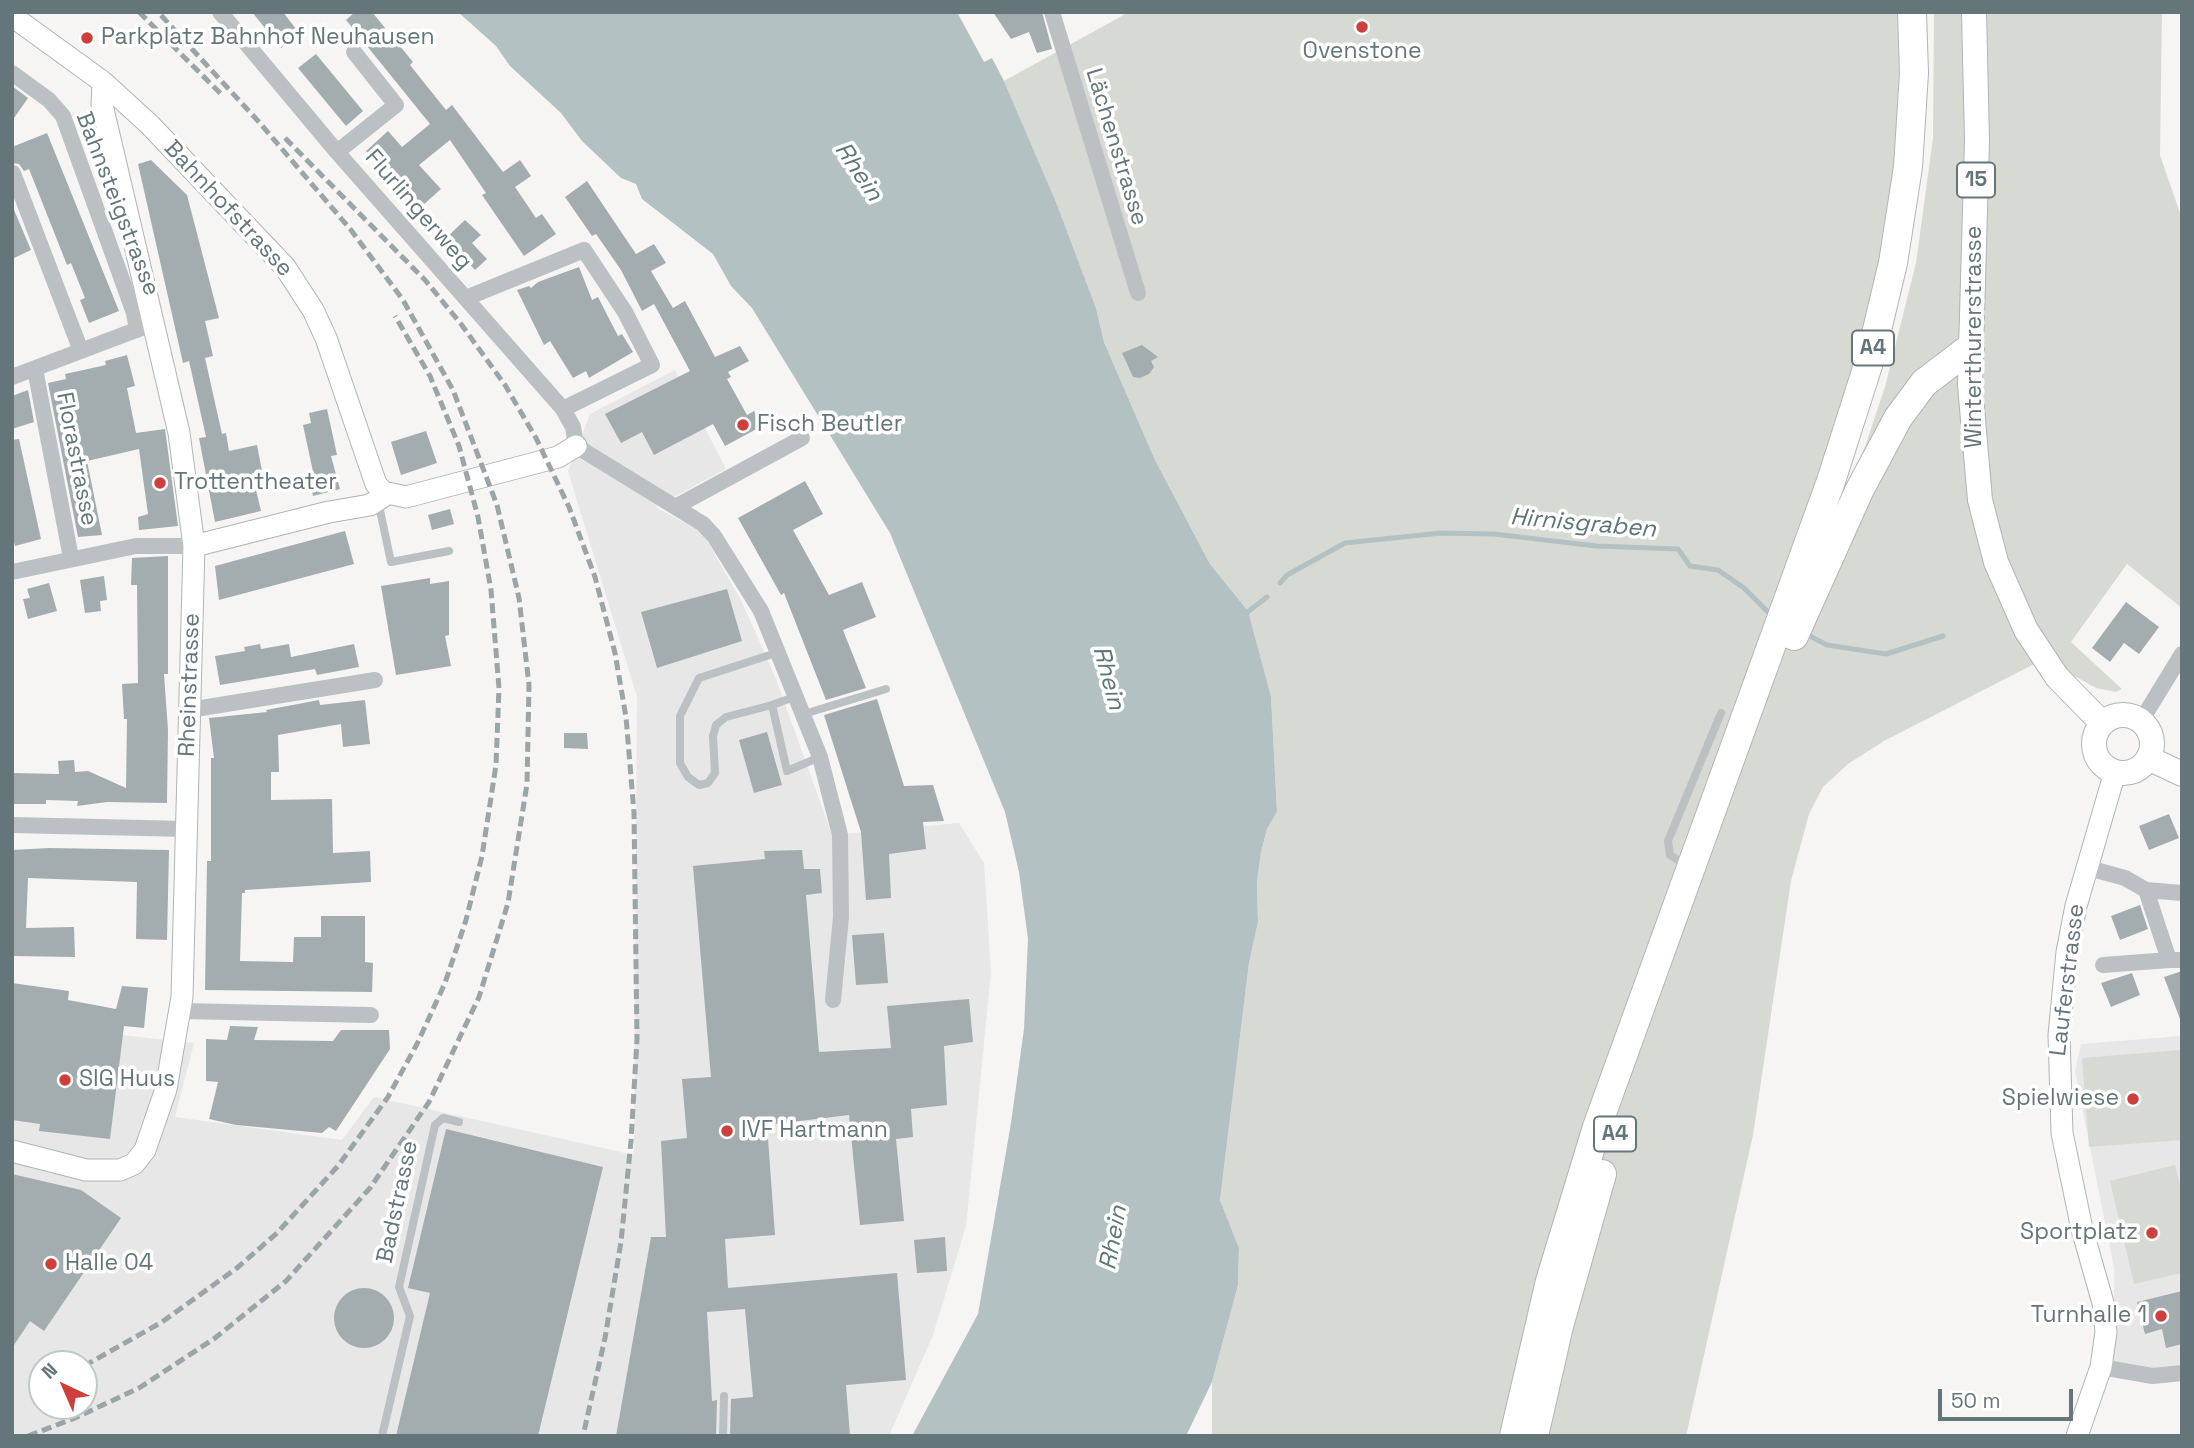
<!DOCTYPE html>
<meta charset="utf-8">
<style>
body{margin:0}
#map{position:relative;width:2194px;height:1448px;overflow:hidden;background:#f6f5f3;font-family:"Space Grotesk",sans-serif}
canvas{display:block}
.frame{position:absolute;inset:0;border:14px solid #64767a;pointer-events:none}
.north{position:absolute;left:28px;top:1350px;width:70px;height:70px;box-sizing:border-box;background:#fff;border:2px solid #c1c8ca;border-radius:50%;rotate:316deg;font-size:19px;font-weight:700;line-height:28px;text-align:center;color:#64767a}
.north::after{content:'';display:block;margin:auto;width:24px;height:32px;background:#ce3f3b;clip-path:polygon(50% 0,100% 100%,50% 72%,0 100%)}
.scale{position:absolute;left:1938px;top:1389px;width:135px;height:32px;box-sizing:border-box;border:4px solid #64767a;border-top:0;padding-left:9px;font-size:21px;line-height:24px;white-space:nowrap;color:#64767a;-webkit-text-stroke:5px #fff;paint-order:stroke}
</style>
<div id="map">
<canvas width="2194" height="1448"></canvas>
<div class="frame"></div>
<div class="north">N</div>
<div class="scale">50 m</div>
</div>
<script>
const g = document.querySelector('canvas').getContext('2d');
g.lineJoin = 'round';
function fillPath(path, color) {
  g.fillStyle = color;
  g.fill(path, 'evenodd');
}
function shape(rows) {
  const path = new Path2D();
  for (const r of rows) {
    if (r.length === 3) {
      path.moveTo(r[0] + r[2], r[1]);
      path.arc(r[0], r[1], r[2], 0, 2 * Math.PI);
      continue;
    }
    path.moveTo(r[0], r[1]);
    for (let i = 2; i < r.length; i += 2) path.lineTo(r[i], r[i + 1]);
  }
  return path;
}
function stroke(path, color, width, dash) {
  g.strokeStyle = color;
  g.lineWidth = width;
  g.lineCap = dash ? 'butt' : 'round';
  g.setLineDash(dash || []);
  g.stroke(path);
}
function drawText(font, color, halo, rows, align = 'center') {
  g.font = font + ' "Space Grotesk",sans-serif';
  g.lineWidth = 7;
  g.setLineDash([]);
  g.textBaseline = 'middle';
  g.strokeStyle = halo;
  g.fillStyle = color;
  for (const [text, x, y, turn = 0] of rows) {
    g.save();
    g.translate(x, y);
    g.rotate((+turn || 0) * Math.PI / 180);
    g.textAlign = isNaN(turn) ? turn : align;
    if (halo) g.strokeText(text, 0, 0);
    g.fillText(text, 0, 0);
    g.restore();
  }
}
fillPath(shape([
 [675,370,726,469,655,507,702,532,742,602,776,679,832,835,959,823,984,863,991,972,966,1226,933,1335,889,1436,12,1436,12,1023,194,1043,175,1117,342,1140,374,1097,634,1155,637,697,568,471,590,414],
 [42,1364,84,1364,84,1406,42,1406],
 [2182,1036,2182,1364,2166,1370,2114,1361,2114,1268,2075,1071,2081,1044]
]), '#e6e7e6');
fillPath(shape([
 [1129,12,1904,12,1900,128,1880,262,1857,357,1820,477,1851,488,1885,387,1916,263,1933,138,1934,12,2162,12,2160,155,2182,219,2182,608,2127,564,2071,642,2122,689,2116,692,2096,688,2044,659,1884,741,1848,764,1823,787,1809,814,1791,881,1753,1135,1686,1436,1212,1436,1212,1382,1238,1285,1239,1248,1220,1200,1249,963,1258,922,1257,882,1261,852,1267,829,1277,812,1271,696,1248,611,1210,564,1155,460,1104,342,1096,308,1056,202,1004,81],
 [2182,1050,2182,1140,2089,1147,2082,1058],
 [2175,1165,2182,1193,2182,1273,2134,1284,2110,1181]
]), '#d7dad3');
fillPath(shape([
 [458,12,957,12,984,62,992,58,1004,81,1056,202,1096,308,1104,342,1155,460,1210,564,1248,611,1271,696,1277,812,1267,829,1261,852,1257,882,1258,922,1249,963,1220,1200,1239,1248,1238,1285,1212,1382,1186,1436,912,1436,978,1314,1011,1123,1024,1029,1028,939,1019,872,1005,812,890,533,752,308,731,286,713,254,642,199,636,184,621,178,582,141,561,113,510,66,496,46]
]), '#b3c1c2');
stroke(shape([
 [1280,583,1287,575,1345,543,1441,533,1494,534,1596,546,1678,549,1690,566,1718,570,1744,588,1772,616],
 [1245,614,1267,597],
 [1806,634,1827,645,1886,654,1943,636]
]), '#b3c1c2', 5);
fillPath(shape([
 [252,12,283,12,299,33,281,48],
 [355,12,372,12,413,62,410,65,446,110,452,105,503,172,520,160,531,176,515,187,536,218,542,214,556,234,524,256,482,195,486,193,450,140,419,165,441,189,422,206,386,166,382,170,366,151,388,131,402,147,430,124,346,20],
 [993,12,1042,12,1052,49,1037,53,1029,32,1011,39],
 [316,54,363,111,346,126,298,68],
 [12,86,28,98,12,121],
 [47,133,119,311,89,323,80,300,85,298,71,263,67,265,29,169,24,171,19,164,12,163,12,147],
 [151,160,187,195,219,318,205,321,213,356,205,358,222,434,226,433,229,451,257,445,262,471,252,473,261,511,215,522,199,438,206,437,189,361,183,363,138,164],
 [587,181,636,254,654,244,666,263,651,271,673,308,685,301,715,357,740,346,749,361,728,372,731,377,727,379,747,415,754,411,762,426,725,446,713,424,654,455,642,432,621,443,605,414,690,371,654,304,642,311,621,270,596,234,592,236,565,197],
 [12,205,31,250,12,259],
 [465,220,481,235,472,243,487,259,475,270,446,238],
 [579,267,592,300,598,297,618,336,622,334,633,352,589,378,586,371,573,378,550,341,544,345,517,290,529,286,531,288,538,282],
 [1142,345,1158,357,1151,361,1154,367,1149,374,1140,378,1133,377,1122,353],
 [127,355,135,386,127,388,136,433,165,429,178,526,139,530,138,517,148,514,139,449,87,461,102,535,78,537,48,383,66,379,65,374,106,365,105,361],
 [28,390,34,422,12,429,12,396],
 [327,409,337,455,331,456,340,489,313,496,310,483,315,481,303,425,311,423,309,413],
 [426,431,437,463,401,475,391,442],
 [19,439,41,539,15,546,12,534,12,440],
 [805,481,823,514,793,530,829,595,862,582,876,617,843,630,866,688,826,700,784,593,781,595,738,518],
 [450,509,454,524,432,530,428,515],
 [345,531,354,564,219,600,215,566],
 [168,556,168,674,164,674,168,730,167,803,107,802,77,806,78,801,46,800,46,804,12,804,12,773,59,774,58,761,74,760,75,772,88,771,126,788,127,719,124,719,122,684,138,683,137,585,131,585,132,558],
 [104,576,107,600,100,601,101,611,85,613,80,580],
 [430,578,430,584,449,581,449,635,445,636,451,666,396,675,381,586],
 [49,583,57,611,28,619,23,599,30,598,27,589],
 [727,589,742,641,657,668,641,612],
 [2126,602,2159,627,2139,654,2124,643,2110,662,2092,648],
 [260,644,261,649,289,644,291,657,354,644,359,667,317,675,315,669,220,685,215,656,245,651,244,647],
 [877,699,904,786,933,785,944,821,923,822,926,849,889,854,891,898,866,900,861,832,824,715],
 [319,700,320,705,365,700,370,744,343,747,341,724,278,735,279,772,271,772,271,800,332,799,333,853,370,851,371,882,245,890,245,893,242,893,240,961,293,962,294,937,321,937,321,916,365,916,365,962,373,963,372,992,205,990,207,861,211,861,211,758,214,758,209,718,267,712,266,710],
 [767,732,782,785,754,793,739,740],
 [564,733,587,733,588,749,564,748],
 [2169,814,2179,838,2149,850,2139,826],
 [49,848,169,850,167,940,136,939,137,882,28,878,26,928,74,927,75,957,12,956,12,850],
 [802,850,804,869,820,869,822,893,806,895,819,1052,891,1048,887,1006,969,999,973,1042,944,1046,947,1105,911,1109,913,1137,896,1139,904,1221,860,1225,849,1115,767,1125,775,1235,725,1239,728,1288,897,1273,906,1380,846,1385,850,1436,730,1436,731,1399,753,1397,745,1309,707,1312,712,1401,717,1400,716,1436,616,1436,651,1237,666,1237,661,1141,687,1138,682,1079,711,1077,693,866,765,859,764,851],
 [2140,905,2148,929,2120,940,2111,916],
 [884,933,888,983,856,985,852,935],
 [2182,971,2182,1019,2180,1019,2164,977],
 [2132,973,2140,995,2111,1007,2101,983],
 [12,983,69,991,68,1000,116,1009,122,986,148,988,144,1028,124,1026,110,1139,39,1131,40,1124,12,1120],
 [230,1026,258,1027,254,1040,333,1041,341,1030,389,1030,390,1049,336,1131,329,1127,322,1133,236,1125,209,1119,218,1082,206,1081,206,1039,227,1040],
 [446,1129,603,1167,538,1436,396,1436,430,1293,408,1288],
 [12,1174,81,1190,121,1218,44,1331,30,1321,12,1348],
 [945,1237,947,1271,917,1273,914,1240],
 [364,1318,30],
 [2182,1291,2182,1344,2166,1348,2162,1329,2145,1334,2137,1302]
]), '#a3adaf');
const secondary = shape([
 [12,16,103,82,150,125,285,267,313,310,326,338,376,484,383,492,406,497,558,457,576,446],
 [194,546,329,512,370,505,387,494],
 [12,1151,86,1170,120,1170,134,1164,145,1150,166,1089,182,997,194,546,179,433,102,105,103,82],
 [2077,1436,2101,1367,2106,1332,2103,1303,2082,1229,2062,1133,2059,1035,2067,952,2076,906,2115,772]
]);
const primary = shape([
 [1974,12,1977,140,1970,385,1980,500,1996,562,2026,630,2057,677,2102,723],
 [2123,744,29],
 [2148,758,2182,774]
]);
const highway = shape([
 [1794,636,1859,491,1898,418,1924,383,1970,348],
 [1514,1436,1550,1281,1597,1127,1831,481,1870,359,1893,263,1908,167,1914,73,1912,12],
 [1534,1436,1559,1326,1602,1174]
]);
stroke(secondary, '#adb5b7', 23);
stroke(primary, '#afb5b6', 26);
stroke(highway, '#b1b5b7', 30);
stroke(shape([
 [378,501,391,562,449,551],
 [797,696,772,705,787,771,820,757],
 [772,705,726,717,716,725,713,736,715,773,708,783,699,785,688,777,680,763,680,716,699,678,779,652],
 [804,714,886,689],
 [1687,866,1670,855,1668,841,1721,713],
 [382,1436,410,1316,399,1287,435,1125,443,1118,459,1122],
 [723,1436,724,1396]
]), '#bbc0c2', 8);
stroke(shape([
 [220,12,337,152,563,409,573,427,576,446,703,524,714,536,761,611,820,757,840,835,841,917,833,1000],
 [1052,12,1138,293],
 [12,73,49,100,63,116,134,313,137,330],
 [337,152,396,105,354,52],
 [13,173,81,351],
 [466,298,584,250,625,312,652,365,563,409],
 [35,369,71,558],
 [12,377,144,327],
 [677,506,802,438],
 [12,572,136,546,194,546],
 [189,710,375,680],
 [2141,721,2182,654],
 [12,825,187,829],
 [2085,867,2125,878,2146,890,2182,893],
 [2146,890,2169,960,2182,960],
 [2103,965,2169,960],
 [180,1011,371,1015],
 [2101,1367,2153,1376,2182,1373]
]), '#bbc0c2', 16);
stroke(secondary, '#fff', 21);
stroke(primary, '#fff', 24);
stroke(highway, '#fff', 28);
stroke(shape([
 [139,12,221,94],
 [285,138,425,280,461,324,505,385,536,438,569,507,595,577,615,653,626,717,634,813,637,1039,631,1141,621,1242,605,1338,583,1436],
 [84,1366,162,1322,237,1268,277,1233,338,1166,388,1097,417,1044,445,983,466,920,482,856,496,765,499,688,491,590,478,517,459,446,430,376,395,316],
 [31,1396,42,1389],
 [28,1436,75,1418,139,1388,215,1338,286,1281,370,1188,429,1102,479,997,508,903,527,784,529,685,519,598,497,505,453,390,403,300,351,230,259,122,158,12]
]), '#9ba4a6', 5, [10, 5]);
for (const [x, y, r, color] of [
 [1362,27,7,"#ce3f3b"],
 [87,38,7,"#ce3f3b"],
 [743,425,7,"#ce3f3b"],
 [160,483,7,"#ce3f3b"],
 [65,1080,7,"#ce3f3b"],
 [2133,1099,7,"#ce3f3b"],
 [727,1131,7,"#ce3f3b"],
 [2152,1233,7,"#ce3f3b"],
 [51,1264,7,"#ce3f3b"],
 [2161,1316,7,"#ce3f3b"]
]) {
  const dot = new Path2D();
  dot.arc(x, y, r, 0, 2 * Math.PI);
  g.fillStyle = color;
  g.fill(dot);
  stroke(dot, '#fff', 2.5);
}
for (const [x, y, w] of [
 [1976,180,38],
 [1873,348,42],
 [1615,1134,42]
]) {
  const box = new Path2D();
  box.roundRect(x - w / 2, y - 17.5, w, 35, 5);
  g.fillStyle = '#fff';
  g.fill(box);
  stroke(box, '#64767a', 2);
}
drawText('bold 21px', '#64767a', null, [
 ["15",1976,180],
 ["A4",1873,348],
 ["A4",1615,1134]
]);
drawText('23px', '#64767a', '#fff', [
 ["Parkplatz Bahnhof Neuhausen",101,38],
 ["Ovenstone",1362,52,"center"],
 ["Fisch Beutler",757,425],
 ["Trottentheater",174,483],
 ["SIG Huus",79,1080],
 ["Spielwiese",2119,1099,"right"],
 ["IVF Hartmann",741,1131],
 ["Sportplatz",2138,1233,"right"],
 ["Halle 04",65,1264],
 ["Turnhalle 1",2147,1316,"right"]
], 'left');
drawText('23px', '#64767a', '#fff', [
 ["Lächenstrasse",1116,147,73],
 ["Bahnsteigstrasse",117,204,69],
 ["Bahnhofstrasse",228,209,47],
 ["Flurlingerweg",418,210,49],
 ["Winterthurerstrasse",1975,337,-90],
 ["Florastrasse",76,459,79],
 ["Rheinstrasse",190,685,-88],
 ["Lauferstrasse",2068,980,-83],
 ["Badstrasse",398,1202,-78]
]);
drawText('italic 24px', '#5f7576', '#fff', [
 ["Rhein",858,172,56],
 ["Hirnisgraben",1583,524,5],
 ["Rhein",1108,678,75],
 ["Rhein",1114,1238,-80]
]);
</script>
